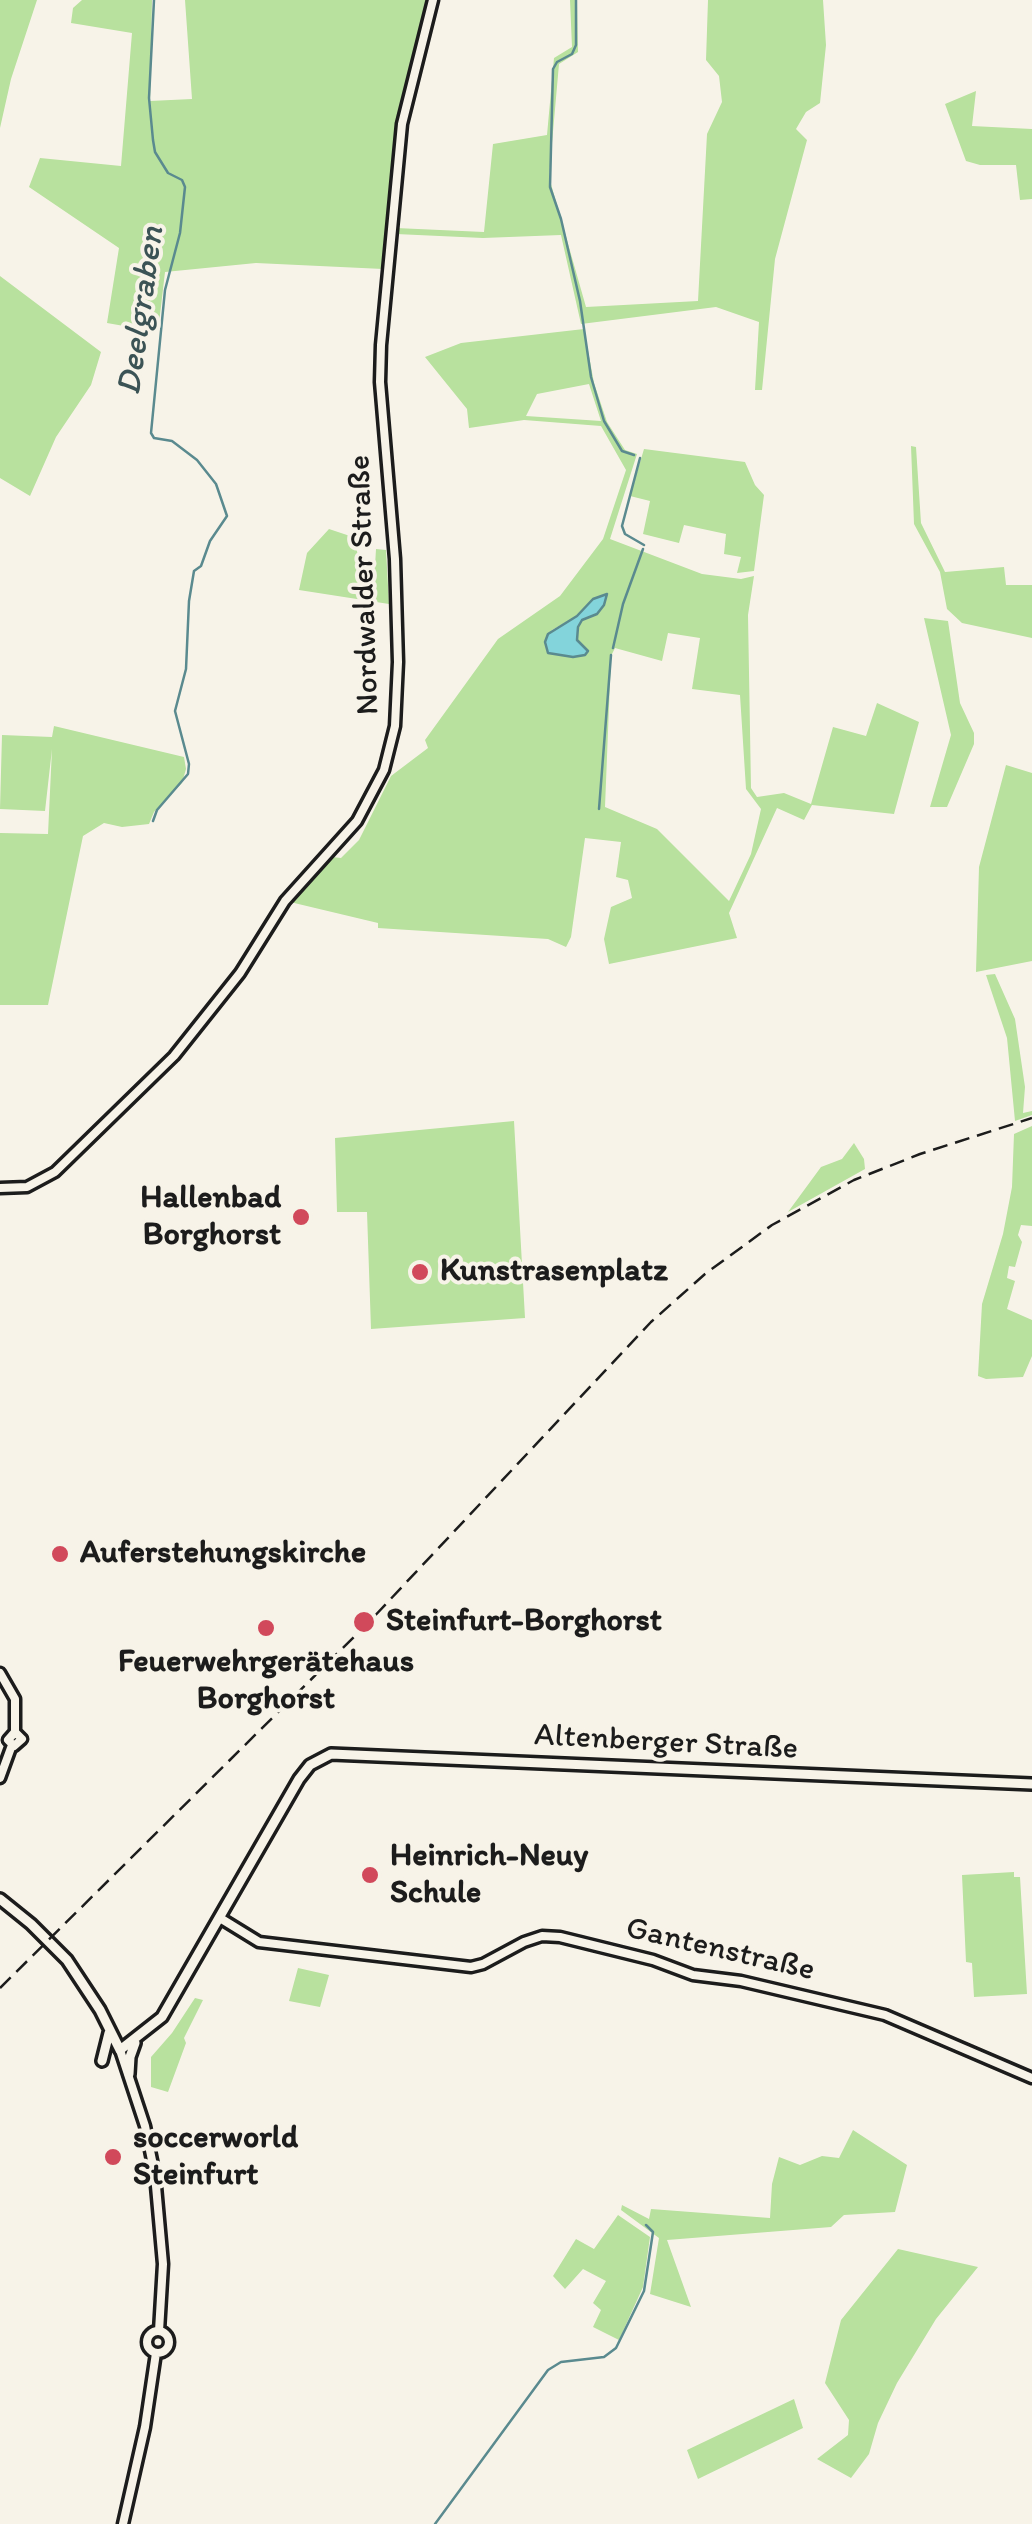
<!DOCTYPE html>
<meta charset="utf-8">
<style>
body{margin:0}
canvas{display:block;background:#f7f3e8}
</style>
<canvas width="1032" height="2524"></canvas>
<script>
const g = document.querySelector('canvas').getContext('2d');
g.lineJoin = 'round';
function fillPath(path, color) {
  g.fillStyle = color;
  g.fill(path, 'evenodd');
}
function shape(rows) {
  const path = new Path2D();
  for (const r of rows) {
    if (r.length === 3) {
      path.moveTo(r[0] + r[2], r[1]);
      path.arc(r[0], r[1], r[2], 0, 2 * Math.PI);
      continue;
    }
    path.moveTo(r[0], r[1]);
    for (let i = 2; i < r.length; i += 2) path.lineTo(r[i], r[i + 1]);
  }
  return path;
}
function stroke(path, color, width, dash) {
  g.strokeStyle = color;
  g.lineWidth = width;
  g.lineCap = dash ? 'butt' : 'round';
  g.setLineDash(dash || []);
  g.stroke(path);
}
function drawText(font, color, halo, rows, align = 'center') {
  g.font = font + ' Itim,sans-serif';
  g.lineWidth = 8;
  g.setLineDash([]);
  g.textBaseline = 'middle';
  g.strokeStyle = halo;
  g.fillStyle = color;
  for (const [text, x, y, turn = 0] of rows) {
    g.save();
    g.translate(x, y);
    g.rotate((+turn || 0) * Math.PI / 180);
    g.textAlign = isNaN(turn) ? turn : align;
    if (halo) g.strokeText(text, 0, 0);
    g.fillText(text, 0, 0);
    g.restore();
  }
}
fillPath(shape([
 [0,0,37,0,11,79,0,128],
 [82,0,152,0,150,101,192,99,185,0,427,0,399,118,383,269,256,263,165,272,158,332,107,323,119,248,29,187,40,158,121,166,132,33,71,23,73,8],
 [570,0,577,0,578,52,559,64,549,177,586,307,698,301,707,134,722,102,719,76,706,60,708,0,823,0,826,45,820,103,806,112,796,129,807,140,775,259,762,390,755,390,759,322,716,307,581,324,561,235,483,238,396,234,396,228,484,232,493,144,547,135,554,58,572,47],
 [976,91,972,126,1032,129,1032,199,1020,200,1016,165,980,165,966,161,945,104],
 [0,276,101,352,91,385,56,437,30,496,0,478],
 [584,329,594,383,607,422,625,450,637,454,610,539,702,574,741,579,754,576,748,615,751,788,757,797,784,793,811,804,833,727,866,736,877,703,919,722,894,814,812,805,804,820,777,808,729,913,737,938,609,964,604,939,611,907,632,898,628,880,616,877,621,842,585,838,571,937,566,947,548,939,378,928,378,923,290,902,332,857,341,858,359,840,391,776,428,748,425,740,498,639,560,596,603,539,626,470,601,426,524,420,469,428,467,409,425,357,461,343],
 [589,384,601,421,526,416,537,394],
 [606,595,597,614,582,620,578,627,577,640,586,648,585,655,573,657,545,642,552,630,577,616,593,599],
 [668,633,700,638,692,689,740,695,746,789,761,809,751,854,729,901,657,829,605,807,611,656,615,648,662,661],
 [911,446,916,447,921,523,945,572,1004,567,1006,585,1032,585,1032,638,962,623,947,609,940,572,914,524],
 [644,449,745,462,755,485,764,495,754,571,737,573,741,557,724,554,726,534,684,525,679,543,643,534,650,501,630,496],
 [329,529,353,537,360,562,375,566,376,549,386,550,389,604,299,590,307,553],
 [924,618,948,621,960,703,974,733,974,744,947,807,930,807,951,735],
 [54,726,184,757,186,769,182,783,154,812,149,824,122,827,104,823,83,836,48,1005,0,1005,0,833,48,834,52,749,45,811,0,809,2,735,52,737],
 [1006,765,1032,773,1032,961,976,972,979,867],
 [995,974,1015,1019,1025,1087,1023,1113,1032,1111,1032,1115,1015,1121,1007,1038,986,975],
 [514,1121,525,1318,371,1329,367,1212,337,1212,335,1138],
 [1032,1126,1032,1226,1021,1225,1018,1235,1022,1242,1015,1267,1009,1266,1007,1278,1015,1281,1007,1309,1032,1320,1032,1356,1023,1377,986,1379,978,1376,982,1304,1003,1234,1012,1187,1014,1134],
 [854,1143,864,1159,865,1169,788,1212,821,1167,842,1159],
 [1014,1872,1014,1877,1020,1877,1027,1994,974,1997,972,1963,966,1962,962,1875],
 [298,1968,329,1975,320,2007,289,2001],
 [195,1998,203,2000,184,2038,186,2043,168,2092,151,2087,151,2057,172,2033],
 [853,2130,907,2165,895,2212,844,2215,831,2227,667,2240,691,2307,650,2294,659,2238,621,2210,622,2205,649,2219,651,2209,770,2218,772,2184,779,2157,800,2165,822,2156,839,2158],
 [618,2215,650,2237,643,2287,619,2340,593,2327,601,2310,593,2303,606,2281,583,2269,565,2289,553,2276,576,2239,594,2249],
 [898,2249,978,2267,936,2319,897,2383,878,2423,869,2454,851,2478,817,2459,848,2435,849,2420,825,2383,841,2320],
 [794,2399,803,2428,698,2479,687,2450]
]), '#b8e19e');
const water = shape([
 [607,594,604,605,597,614,582,620,578,627,577,640,588,651,585,655,573,657,548,653,545,642,548,634,577,616,593,599,607,594]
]);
fillPath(water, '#83d4db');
stroke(water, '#5a8a8f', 2.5);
stroke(shape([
 [576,0,576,45,572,54,557,62,553,69,550,187,561,219,580,301,591,377,604,421,622,451,634,455],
 [640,458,622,526,625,534,644,545],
 [613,648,623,604,643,549],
 [599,809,611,655],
 [153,821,157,810,188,774,189,764,175,711,186,669,189,601,194,571,201,566,210,541,227,516,216,484,197,460,172,441,154,438,151,433,165,290,180,233,185,187,182,180,168,173,155,152,153,140,149,98,154,0],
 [435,2524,548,2370,561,2362,604,2357,616,2348,644,2291,653,2232,646,2225]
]), '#5a8a8f', 2.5);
const tertiary = shape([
 [0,1188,27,1187,55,1172,174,1056,240,973,285,901,357,821,384,770,395,726,398,662,395,559,380,382,381,345,402,124,433,0],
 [0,1673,15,1699,15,1732,8,1740,14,1746,22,1739,15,1732],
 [0,1778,12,1745],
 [220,1918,259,1942,471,1967,483,1964,524,1942,542,1936,560,1937,653,1960,693,1975,741,1981,885,2015,1032,2078],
 [120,2050,145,2126,155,2175,163,2264,159,2331],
 [158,2342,11],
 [123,2524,145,2427,156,2353]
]);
const secondary = shape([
 [0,1899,31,1924,67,1960,100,2010,120,2050,162,2017,299,1779,310,1765,331,1754,1032,1784],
 [102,2061,109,2033],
 [129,2074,130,2057,135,2043]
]);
stroke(tertiary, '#1c1c1c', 15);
stroke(secondary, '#1c1c1c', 16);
stroke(tertiary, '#f7f3e8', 8);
stroke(secondary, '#f7f3e8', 9);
stroke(shape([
 [0,1988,369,1622,651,1322,705,1274,772,1225,854,1180,920,1154,1032,1118]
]), '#1c1c1c', 2.5, [15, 8]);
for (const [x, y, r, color] of [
 [301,1217,10,"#d1495b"],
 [420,1272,10,"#d1495b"],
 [60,1554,10,"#d1495b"],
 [364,1622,12,"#d1495b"],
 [266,1628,10,"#d1495b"],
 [370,1875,10,"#d1495b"],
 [113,2157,10,"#d1495b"]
]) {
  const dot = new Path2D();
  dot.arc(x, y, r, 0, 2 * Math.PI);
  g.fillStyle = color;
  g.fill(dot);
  stroke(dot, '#f7f3e8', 4);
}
drawText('32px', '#1c1c1c', '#f7f3e8', [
 ["Nordwalder Straße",365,585,-92],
 ["Altenberger Straße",666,1743,3],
 ["Gantenstraße",720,1950,13]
]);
drawText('bold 32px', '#1c1c1c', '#f7f3e8', [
 ["Hallenbad",281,1199,"right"],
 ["Borghorst",281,1236,"right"],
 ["Kunstrasenplatz",440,1272],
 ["Auferstehungskirche",80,1554],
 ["Steinfurt-Borghorst",386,1622],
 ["Feuerwehrgerätehaus",266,1663,"center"],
 ["Borghorst",266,1700,"center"],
 ["Heinrich-Neuy",390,1857],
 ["Schule",390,1894],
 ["soccerworld",133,2139],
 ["Steinfurt",133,2176]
], 'left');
drawText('italic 35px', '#3b5355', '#f7f3e8', [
 ["Deelgraben",142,311,-82]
]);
</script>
